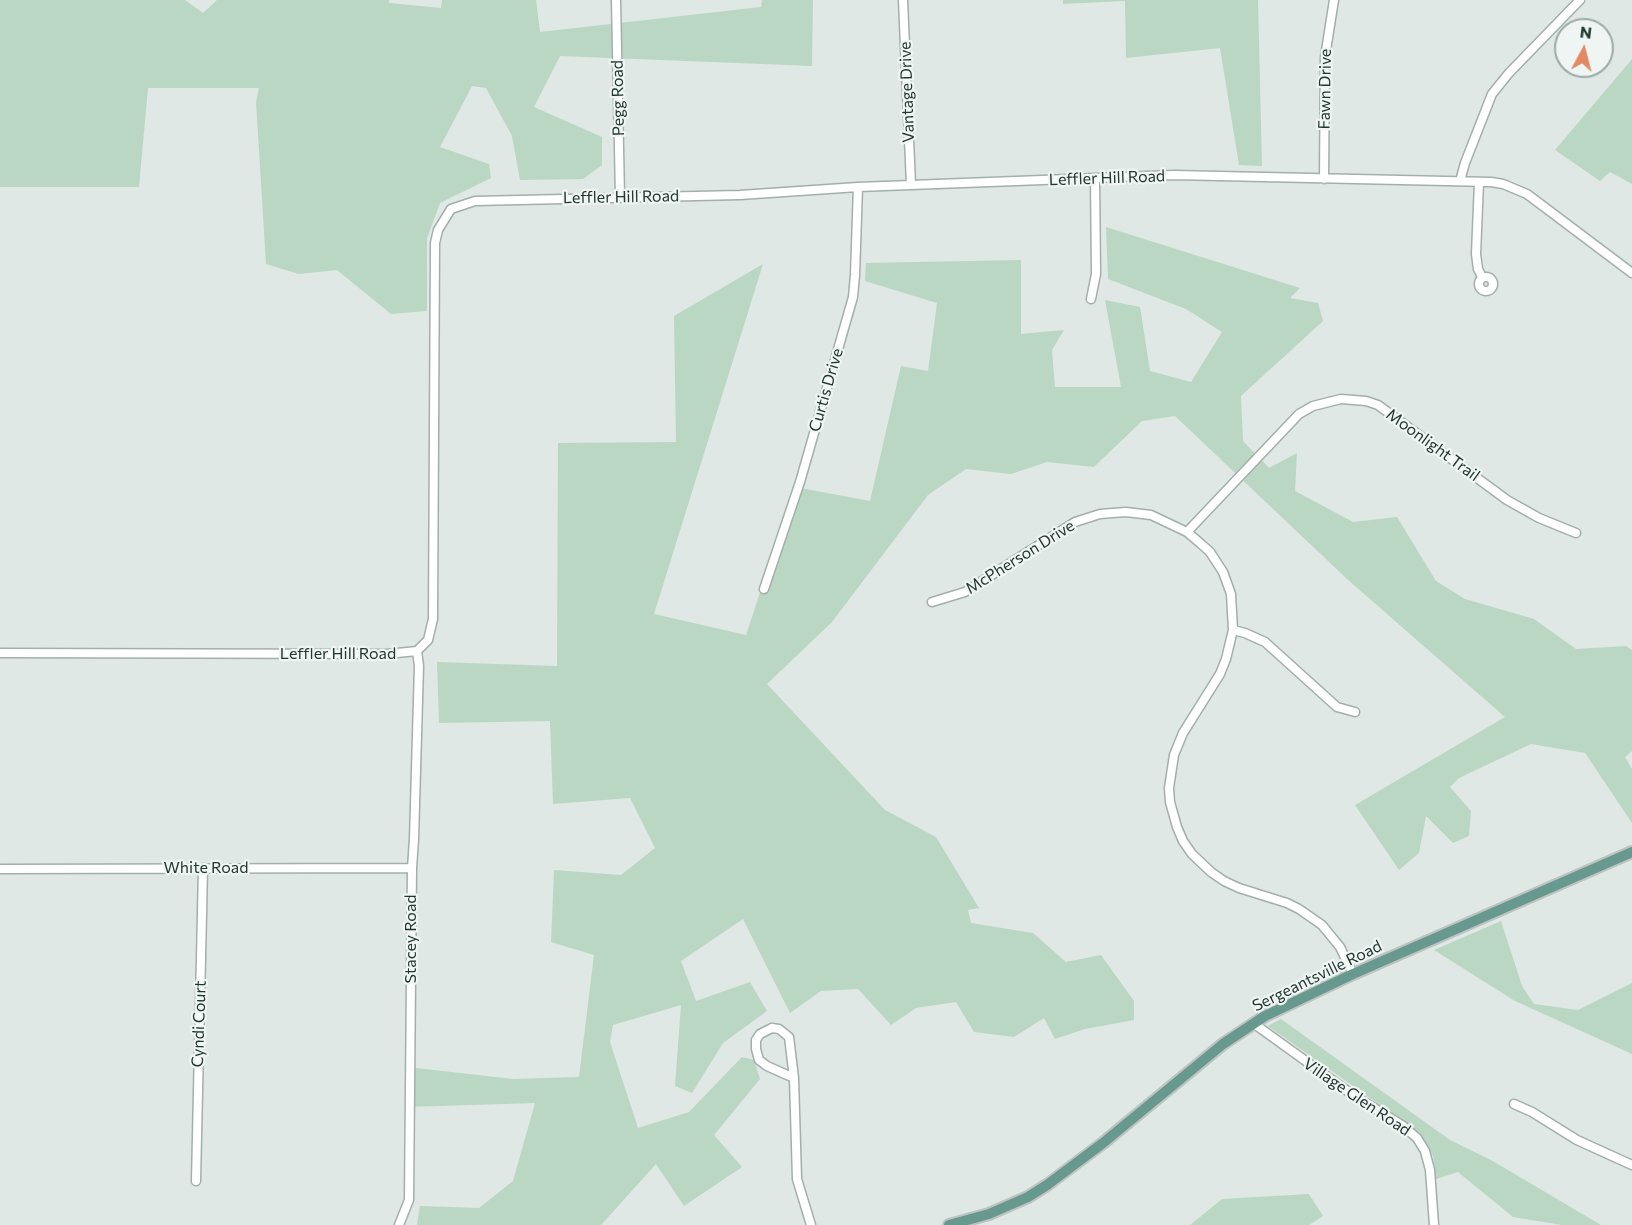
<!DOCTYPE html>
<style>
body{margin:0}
#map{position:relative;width:1632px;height:1225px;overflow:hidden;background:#dfe8e4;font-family:Commissioner,sans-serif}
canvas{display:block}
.north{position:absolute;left:1554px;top:18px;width:60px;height:60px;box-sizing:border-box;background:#eef5f2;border:2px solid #9ca9a5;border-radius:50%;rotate:7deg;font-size:16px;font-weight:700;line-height:24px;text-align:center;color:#223632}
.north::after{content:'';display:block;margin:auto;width:21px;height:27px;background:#e18a64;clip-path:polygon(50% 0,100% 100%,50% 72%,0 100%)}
</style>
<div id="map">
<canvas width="1632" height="1225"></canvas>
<div class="north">N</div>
</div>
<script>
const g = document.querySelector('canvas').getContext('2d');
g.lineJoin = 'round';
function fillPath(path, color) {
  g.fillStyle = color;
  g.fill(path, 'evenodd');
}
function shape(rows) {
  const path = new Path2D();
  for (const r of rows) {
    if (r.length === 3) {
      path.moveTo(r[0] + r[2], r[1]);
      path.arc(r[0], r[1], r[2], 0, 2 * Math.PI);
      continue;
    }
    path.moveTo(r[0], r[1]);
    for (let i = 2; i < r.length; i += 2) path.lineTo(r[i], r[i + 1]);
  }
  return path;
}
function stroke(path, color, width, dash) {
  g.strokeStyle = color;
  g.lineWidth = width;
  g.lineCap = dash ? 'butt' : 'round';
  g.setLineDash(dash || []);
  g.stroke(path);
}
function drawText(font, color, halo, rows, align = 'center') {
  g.font = font + ' Commissioner,sans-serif';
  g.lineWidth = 4.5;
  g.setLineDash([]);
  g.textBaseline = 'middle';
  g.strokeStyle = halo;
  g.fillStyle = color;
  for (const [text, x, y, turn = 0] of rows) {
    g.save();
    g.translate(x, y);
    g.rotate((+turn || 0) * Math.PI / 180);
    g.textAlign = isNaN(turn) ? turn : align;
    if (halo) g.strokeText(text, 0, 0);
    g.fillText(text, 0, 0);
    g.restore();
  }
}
fillPath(shape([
 [0,0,185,0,203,13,217,0,389,0,389,3,441,8,442,0,536,0,540,32,761,7,762,0,813,0,812,66,560,56,534,107,602,137,602,165,583,179,520,180,512,136,486,88,472,86,440,147,489,164,491,178,440,203,427,238,427,311,391,314,337,270,299,274,266,264,256,102,259,88,148,88,139,187,0,187],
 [1063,0,1258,0,1262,166,1239,165,1220,48,1126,58,1125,1,1063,4],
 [1632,59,1632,184,1610,172,1600,181,1555,150],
 [1106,227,1300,288,1290,298,1318,303,1323,321,1241,396,1243,441,1269,468,1297,453,1295,491,1353,522,1397,517,1436,581,1465,599,1534,619,1576,649,1626,646,1632,650,1632,751,1625,757,1632,769,1632,823,1585,753,1531,744,1459,778,1450,787,1471,811,1469,836,1453,843,1426,816,1419,853,1399,870,1355,805,1505,717,1347,579,1175,416,1142,421,1094,467,1047,462,1011,474,966,469,928,495,832,622,767,684,885,810,936,837,979,908,968,910,971,923,1033,933,1066,962,1101,955,1134,1001,1134,1020,1085,1029,1055,1039,1044,1018,1014,1037,974,1032,956,1002,916,1008,891,1025,858,989,821,991,790,1013,743,919,681,961,696,1001,750,982,767,1011,723,1043,692,1093,675,1086,681,1005,613,1025,610,1042,638,1128,689,1112,742,1057,754,1060,760,1079,714,1135,742,1167,684,1206,656,1164,601,1225,417,1225,420,1206,479,1208,513,1181,535,1103,406,1107,407,1067,513,1079,579,1077,594,955,551,942,554,870,621,875,655,848,630,798,553,804,550,721,439,723,437,662,557,666,558,443,676,442,674,316,763,264,654,614,746,635,795,487,870,501,901,366,928,371,937,303,865,281,866,263,1021,260,1021,334,1064,330,1052,350,1055,387,1121,387,1105,300,1140,307,1150,371,1191,382,1222,332,1186,309,1108,279],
 [1501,921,1522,986,1534,1004,1578,1010,1632,983,1632,1054,1515,1001,1434,950],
 [1281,1019,1450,1140,1491,1160,1601,1225,1562,1225,1513,1217,1458,1172,1436,1179,1433,1156,1421,1134,1268,1026],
 [1309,1194,1323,1216,1309,1225,1190,1225,1222,1199]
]), '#bad7c3');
const minor = shape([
 [616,0,620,197],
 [903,0,911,185],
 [1324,179,1325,57,1334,0],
 [1460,181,1465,163,1492,94,1509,73,1580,0],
 [1479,182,1476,254,1478,269,1482,277],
 [1486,284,7],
 [1091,299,1096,274,1095,178],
 [1187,532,1299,414,1313,406,1341,399,1366,401,1378,405,1507,500,1539,518,1576,533],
 [764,589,800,482,853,297,855,275,858,187],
 [932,602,965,592,1075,522,1100,514,1126,512,1151,515,1187,532,1200,543,1210,552,1223,572,1231,594,1233,630,1226,659,1220,674,1183,733,1174,755,1169,788,1170,802,1177,827,1183,841,1192,854,1211,872,1224,881,1239,888,1287,903,1299,909,1322,925,1340,947,1353,974],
 [1233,630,1245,633,1265,642,1337,707,1355,712],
 [0,653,387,654,417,651,428,640,433,619,435,243,438,230,451,209,475,201,740,195,858,187,1174,175,1491,182,1503,184,1527,194,1632,273],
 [0,869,412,868],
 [1253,1023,1353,1095,1403,1126,1417,1138,1425,1151,1430,1170,1434,1225],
 [772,1028,779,1029,789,1037,794,1078,767,1066,759,1060,756,1049,756,1040,760,1034,772,1028],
 [794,1078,797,1179,811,1225],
 [1514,1104,1532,1112,1577,1140,1632,1165],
 [196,1181,203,868],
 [399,1225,409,1200,412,868,414,839,419,666,417,651]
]);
const major = shape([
 [949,1225,989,1214,1028,1197,1047,1185,1103,1143,1223,1044,1265,1016,1353,974,1632,852]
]);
stroke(minor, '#a3afab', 11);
stroke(major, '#bdc3c2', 14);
stroke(minor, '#fff', 8);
stroke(major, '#68998f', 10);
drawText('16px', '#223632', '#eef5f2', [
 ["Fawn Drive",1325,89,-89],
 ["Vantage Drive",907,92,-92],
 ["Pegg Road",618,98,-91],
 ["Leffler Hill Road",1107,178,-2],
 ["Leffler Hill Road",621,197,-1],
 ["Curtis Drive",826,390,-74],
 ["Moonlight Trail",1433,445,36],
 ["McPherson Drive",1020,557,-32],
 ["Leffler Hill Road",338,654],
 ["White Road",206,868],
 ["Stacey Road",411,939,-90],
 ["Sergeantsville Road",1317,976,-26],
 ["Cyndi Court",199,1024,-88],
 ["Village Glen Road",1357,1097,34]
]);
</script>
